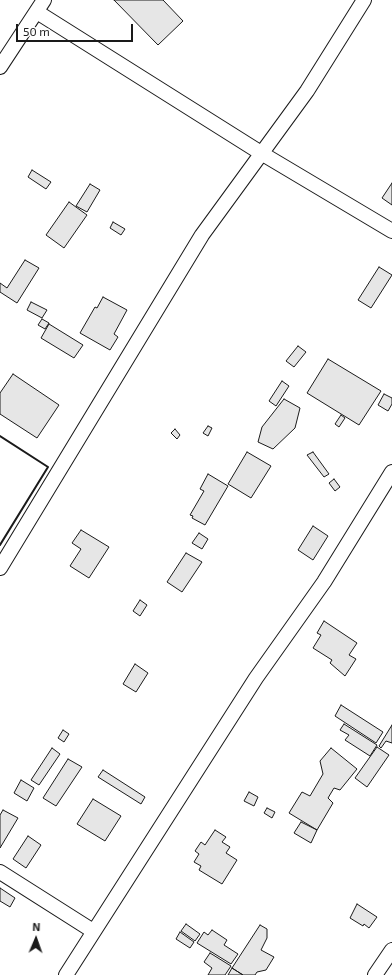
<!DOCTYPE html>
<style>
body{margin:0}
#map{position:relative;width:392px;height:975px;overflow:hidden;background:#fff;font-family:"Exo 2",sans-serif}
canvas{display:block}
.north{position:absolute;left:16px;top:919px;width:40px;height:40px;-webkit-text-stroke:3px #fff;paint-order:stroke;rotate:2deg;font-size:11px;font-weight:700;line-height:16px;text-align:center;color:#1a1a1a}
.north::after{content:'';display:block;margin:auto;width:14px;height:18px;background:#1a1a1a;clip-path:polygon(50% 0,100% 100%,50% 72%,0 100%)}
.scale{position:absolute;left:16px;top:24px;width:117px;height:18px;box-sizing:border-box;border:2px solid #1a1a1a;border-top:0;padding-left:5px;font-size:12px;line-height:14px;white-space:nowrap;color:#1a1a1a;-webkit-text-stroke:3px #fff;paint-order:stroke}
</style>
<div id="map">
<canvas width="392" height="975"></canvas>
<div class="north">N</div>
<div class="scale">50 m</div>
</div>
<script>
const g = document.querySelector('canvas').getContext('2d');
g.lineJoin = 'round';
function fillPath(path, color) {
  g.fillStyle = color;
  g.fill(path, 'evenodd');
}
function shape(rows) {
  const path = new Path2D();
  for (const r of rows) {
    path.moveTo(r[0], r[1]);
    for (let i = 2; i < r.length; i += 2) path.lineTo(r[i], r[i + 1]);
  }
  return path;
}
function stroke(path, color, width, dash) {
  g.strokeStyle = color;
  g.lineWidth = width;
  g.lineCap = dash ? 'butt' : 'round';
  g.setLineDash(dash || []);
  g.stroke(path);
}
const building = shape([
 [114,0,163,0,183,21,158,45,114,0],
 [32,170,51,182,46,189,28,177,32,170],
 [392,183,392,205,382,198,392,183],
 [90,184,100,190,87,212,76,206,90,184],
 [69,202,87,215,64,248,46,235,69,202],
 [113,222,125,229,121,235,110,228,113,222],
 [25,260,39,268,17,303,0,292,0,283,7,288,25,260],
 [379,267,392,275,371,308,358,300,379,267],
 [103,297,127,310,114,334,118,337,110,350,80,333,95,307,97,308,103,297],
 [31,302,47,310,42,318,27,310,31,302],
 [42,319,49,323,45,329,38,325,42,319],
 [49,324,83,345,74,358,41,338,49,324],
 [298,346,306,352,294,367,286,361,298,346],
 [328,359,381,391,359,425,307,393,328,359],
 [13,374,59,405,37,438,0,414,0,393,13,374],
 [282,381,289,386,276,406,269,401,282,381],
 [384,394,392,398,392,404,388,411,378,405,384,394],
 [284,399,300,408,295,428,273,449,258,442,262,427,284,399],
 [341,415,345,418,339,427,335,424,341,415],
 [208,426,212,428,208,436,203,433,208,426],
 [175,429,180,435,177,439,171,433,175,429],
 [247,452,271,466,251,498,228,484,247,452],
 [313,452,329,474,324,477,307,455,313,452],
 [208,474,228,486,205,525,192,518,193,516,190,515,204,491,200,489,208,474],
 [334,479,340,487,335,491,329,483,334,479],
 [313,526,328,536,313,560,298,550,313,526],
 [81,530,109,547,89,578,70,566,81,549,72,543,81,530],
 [199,533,208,539,202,549,192,543,199,533],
 [186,553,202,562,182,592,167,582,186,553],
 [140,600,147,605,140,616,133,611,140,600],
 [324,621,357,643,349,655,356,659,345,676,330,663,332,660,313,648,321,635,317,633,324,621],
 [135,664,148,673,136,692,123,684,135,664],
 [341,705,383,732,376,743,335,716,341,705],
 [344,724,377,745,370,756,345,740,349,735,340,730,344,724],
 [392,725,392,743,386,741,381,748,379,746,392,725],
 [63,730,69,734,64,742,58,738,63,730],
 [377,747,389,755,367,787,355,778,377,747],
 [52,748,60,754,39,785,31,780,52,748],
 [331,748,357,769,340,790,334,788,328,798,333,803,317,830,289,813,302,792,310,796,323,774,320,761,331,748],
 [68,759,82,767,56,806,43,798,68,759],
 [103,770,145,797,141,804,98,777,103,770],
 [21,780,34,788,27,801,14,793,21,780],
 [249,792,258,797,254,806,244,801,249,792],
 [93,799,121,816,105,841,77,824,93,799],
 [267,808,275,812,272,818,264,813,267,808],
 [3,810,18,818,0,848,0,815,3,810],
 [301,822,317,830,311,843,294,833,301,822],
 [215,830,226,837,222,842,230,847,226,853,237,860,222,884,199,870,201,866,194,862,199,854,195,851,201,842,205,845,215,830],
 [28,836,41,845,26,868,13,859,28,836],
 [0,888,15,898,10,907,0,901,0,888],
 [357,904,377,917,369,928,364,924,363,926,350,918,357,904],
 [186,924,200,934,195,941,181,931,186,924],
 [260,925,267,929,267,938,261,950,274,957,266,970,257,972,255,975,243,975,232,968,260,925],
 [212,930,227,940,224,945,238,954,231,964,197,943,204,932,208,935,212,930],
 [180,932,194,942,190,948,176,939,180,932],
 [210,953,231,966,225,975,208,975,212,968,204,962,210,953],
 [232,968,243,975,228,975,232,968]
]);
fillPath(building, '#e6e6e6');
stroke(building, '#1a1a1a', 1);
const street = shape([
 [37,12,261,153,392,231],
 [0,67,44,0],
 [0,568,202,235,307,91,364,0],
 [0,872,93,931],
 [66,975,256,678,324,582,392,472],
 [375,975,392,950]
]);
stroke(street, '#1a1a1a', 16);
stroke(street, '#fff', 14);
stroke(shape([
 [0,436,48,467,0,545]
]), '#1a1a1a', 2);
</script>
